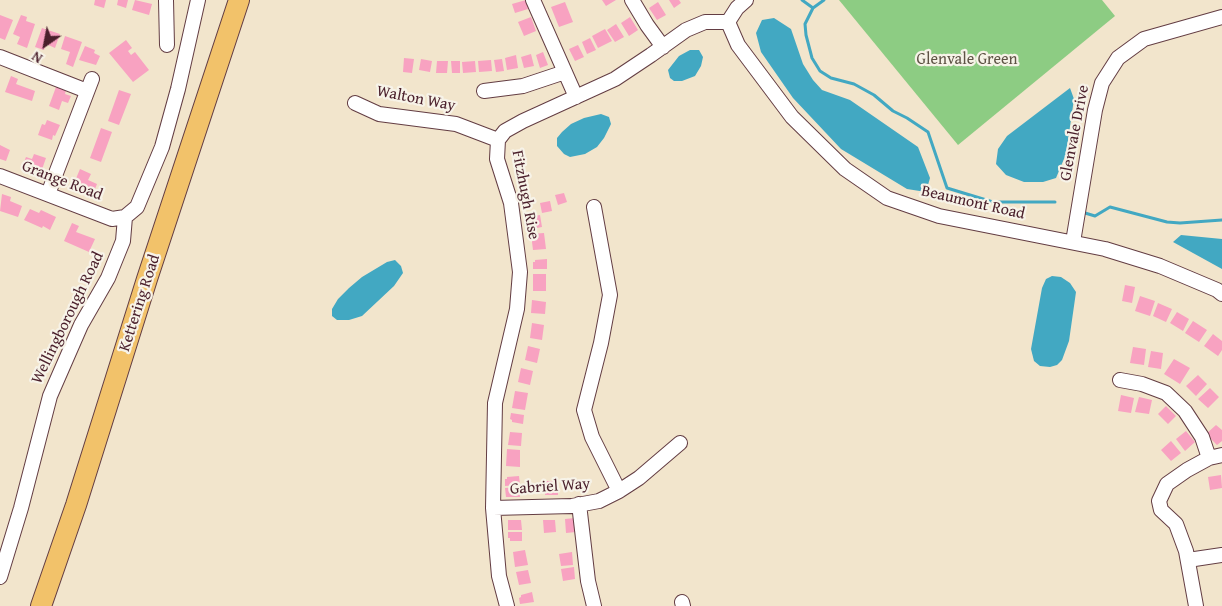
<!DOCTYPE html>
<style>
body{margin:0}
#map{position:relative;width:1222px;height:606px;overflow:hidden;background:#f2e5cc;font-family:"Gentium Book Plus",serif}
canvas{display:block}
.north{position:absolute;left:20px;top:20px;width:50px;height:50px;-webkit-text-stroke:4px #f7f3e8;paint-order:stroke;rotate:213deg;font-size:14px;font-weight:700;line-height:20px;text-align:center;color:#4a1f2b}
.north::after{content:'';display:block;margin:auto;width:18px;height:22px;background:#4a1f2b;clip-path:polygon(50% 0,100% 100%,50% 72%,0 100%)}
</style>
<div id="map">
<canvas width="1222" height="606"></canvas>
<div class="north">N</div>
</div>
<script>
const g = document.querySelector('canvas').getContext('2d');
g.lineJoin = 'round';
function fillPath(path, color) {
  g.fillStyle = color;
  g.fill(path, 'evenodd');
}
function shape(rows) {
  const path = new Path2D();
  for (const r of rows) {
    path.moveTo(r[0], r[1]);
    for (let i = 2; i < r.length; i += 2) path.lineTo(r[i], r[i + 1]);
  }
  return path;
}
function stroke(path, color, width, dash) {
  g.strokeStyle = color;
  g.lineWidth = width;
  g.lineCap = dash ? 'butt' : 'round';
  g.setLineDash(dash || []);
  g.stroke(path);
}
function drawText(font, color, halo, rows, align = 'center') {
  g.font = font + ' "Gentium Book Plus",serif';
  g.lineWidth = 4.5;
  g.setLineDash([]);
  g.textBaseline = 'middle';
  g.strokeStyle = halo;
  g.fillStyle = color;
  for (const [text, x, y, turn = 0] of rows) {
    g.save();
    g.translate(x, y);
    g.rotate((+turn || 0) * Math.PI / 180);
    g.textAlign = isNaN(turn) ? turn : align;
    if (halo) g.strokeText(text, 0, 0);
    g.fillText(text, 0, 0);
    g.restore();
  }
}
fillPath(shape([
 [839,0,1102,0,1115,16,958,145]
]), '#8dcc83');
fillPath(shape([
 [774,18,791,29,803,64,813,80,822,90,850,100,918,147,930,178,926,192,907,189,841,149,793,98,761,52,756,33,762,20],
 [690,50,699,50,703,57,701,66,695,76,682,81,674,81,670,78,668,70,679,56],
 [1070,88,1074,99,1066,154,1056,178,1043,182,1024,182,1006,175,996,164,998,149,1007,136],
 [601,114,609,117,611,124,604,138,597,147,585,154,570,157,564,154,557,146,557,138,562,132,571,124,584,118],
 [1181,235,1222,239,1222,269,1173,242],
 [395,260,401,266,403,273,394,286,362,316,349,320,337,320,332,316,332,309,338,299,349,288,362,277,387,262],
 [1052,276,1061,277,1070,283,1076,292,1069,341,1062,360,1057,365,1050,367,1040,366,1034,361,1031,349,1042,288,1046,279]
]), '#42a8c2');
stroke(shape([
 [802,0,813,8],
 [824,0,813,8,805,24,806,35,812,58,820,71,831,78,854,84,874,95,893,111,907,118,928,132,947,188,993,202,1055,202],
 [1085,213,1095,216,1110,207,1167,222,1180,223,1222,220]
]), '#42a8c2', 3);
fillPath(shape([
 [95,0,106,0,104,8,94,5],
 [118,0,128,0,126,8,117,5],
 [135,0,152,4,149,15,132,10],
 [526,0,528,9,515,13,512,4],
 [602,0,616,0,606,6],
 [669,0,679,0,681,3,674,8],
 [565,2,573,22,559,27,551,7],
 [658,2,666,15,657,20,649,8],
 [0,15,13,20,5,40,0,38],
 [21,15,27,17,26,21,35,24,27,48,17,44,20,37,13,34],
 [531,17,536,31,524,36,518,22],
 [630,17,638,30,629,36,621,23],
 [616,24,624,37,615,42,607,30],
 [42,28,60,34,55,48,46,44,44,50,35,47],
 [605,29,612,41,598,48,592,36],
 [65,36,82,42,73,67,66,64,70,52,61,49],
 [590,38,596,50,587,54,582,42],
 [126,40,132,48,128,51,131,55,135,52,149,70,133,82,109,53],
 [578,45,584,57,575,61,569,49],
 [85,46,95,50,94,53,100,56,96,65,79,60],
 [543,52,548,65,540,68,536,55],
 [531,54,534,66,524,68,521,57],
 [516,55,518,68,507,70,505,58],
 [404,58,414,59,412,73,403,72],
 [421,59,432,61,430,72,419,70],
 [502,59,504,71,496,72,494,60],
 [491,60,492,71,479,72,478,61],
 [437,61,448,61,447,73,436,73],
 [451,61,460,61,460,73,452,73],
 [475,61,476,72,463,73,462,62],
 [11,76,18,79,16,84,35,91,32,101,5,92],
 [56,87,66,90,65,94,71,96,68,103,62,101,59,110,49,106],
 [119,90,131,94,119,125,108,121],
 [47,120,60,125,55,136,53,135,52,140,38,135,42,124,45,125],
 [101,128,112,132,101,162,90,158],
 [0,145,10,150,6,161,0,159],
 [34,154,46,158,40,175,21,169,26,157,32,159],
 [80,169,91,174,88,180,97,184,93,194,72,188],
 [564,193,567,202,558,205,555,195],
 [2,194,11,197,10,201,22,206,18,217,0,211],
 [550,201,552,211,542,213,540,203],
 [30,209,39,213,41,210,56,217,50,230,43,226,42,228,24,220],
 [540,215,542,227,531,229,528,217],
 [72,223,79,226,76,232,95,239,89,252,64,241],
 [544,233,546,249,533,250,531,234],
 [547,259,547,269,533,269,533,262,535,262,535,260],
 [533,274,546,274,546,291,533,291],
 [1125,285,1135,287,1132,303,1122,301],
 [1140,296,1155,301,1150,316,1135,311],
 [532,300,546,302,545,314,531,313],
 [1158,303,1172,309,1166,322,1153,316],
 [1177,312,1189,319,1183,331,1170,323],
 [1193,321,1207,330,1199,342,1185,333],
 [532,323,544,325,542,340,530,338],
 [1213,334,1222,341,1222,350,1218,356,1204,346],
 [528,346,540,349,537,363,525,360],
 [1133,347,1146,349,1144,365,1130,363],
 [1151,351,1163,353,1161,369,1148,367],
 [1174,359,1190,368,1180,384,1164,374],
 [521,368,533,371,530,385,518,382],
 [1198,375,1207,384,1196,396,1186,386],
 [1210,388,1219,397,1208,408,1198,399],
 [515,391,528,393,525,410,512,408],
 [1121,395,1134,398,1131,413,1118,411],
 [1139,397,1152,400,1149,414,1135,412],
 [1166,406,1176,416,1168,424,1158,414],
 [511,413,524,415,523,424,512,422,512,420,510,419],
 [1216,425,1222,430,1222,441,1217,445,1206,434],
 [1186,431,1195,442,1185,451,1176,439],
 [510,432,522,433,521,446,508,445],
 [1171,441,1181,453,1171,461,1161,450],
 [507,449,520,450,520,467,506,466],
 [1221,475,1222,488,1210,490,1208,477],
 [519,476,520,485,505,486,505,479,507,479,507,477],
 [545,481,558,481,558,495,545,495],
 [519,487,520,497,506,497,505,488],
 [575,518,576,532,566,533,565,519],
 [508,520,521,520,522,530,508,530],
 [543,520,555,520,556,532,544,533],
 [508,532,522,532,522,541,510,541,510,538,508,538],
 [525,550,528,565,515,567,513,552],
 [572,552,573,565,561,566,559,554],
 [574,567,575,579,563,581,561,569],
 [528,570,531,583,519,585,516,572],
 [532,592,534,602,520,604,519,598,521,597,521,595]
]), '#f8a2c1');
const minor = shape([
 [166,0,167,45],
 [533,0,576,97],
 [632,0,647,25,663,47],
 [728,22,738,45,792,117,845,169,887,198,939,216,1105,249,1160,266,1217,290,1222,294],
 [728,22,737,8,746,0],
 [0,57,87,91],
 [484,91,523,86,565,72],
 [355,103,379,114,456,124,498,140],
 [0,176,112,219,125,217,137,207,162,147,178,89,198,0],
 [48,194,92,79],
 [594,207,610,295,601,343,584,410,592,437,619,491],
 [1073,242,1095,110,1102,83,1118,58,1144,39,1222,17],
 [1120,380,1142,384,1166,393,1185,411,1202,437,1209,458],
 [579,504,588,581,594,606],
 [493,508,572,506,599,501,619,491,639,478,680,443],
 [1188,560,1222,555],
 [0,577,21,508,50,396,81,325,108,278,123,241,125,217],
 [682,602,683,606],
 [507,606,499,576,493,508,495,403,517,309,520,272,511,203,497,159,498,140,505,131,523,121,615,79,651,55,686,30,705,22,728,22],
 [1196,606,1186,551,1176,524,1161,510,1159,501,1167,484,1187,470,1209,458,1222,455]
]);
const highway = shape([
 [41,606,76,505,147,279,239,0]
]);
stroke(minor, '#633d43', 16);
stroke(highway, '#633d43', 22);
stroke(minor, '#fff', 14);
stroke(highway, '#f2c26a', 20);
drawText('16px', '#5e5345', '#f7f3e8', [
 ["Glenvale Green",967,60]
]);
drawText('16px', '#4a1f2b', '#f7f3e8', [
 ["Walton Way",416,99,11],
 ["Glenvale Drive",1075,133,-79],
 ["Grange Road",62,181,21],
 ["Fitzhugh Rise",525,195,79],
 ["Beaumont Road",973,203,13],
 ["Kettering Road",140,303,-72],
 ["Wellingborough Road",68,318,-64],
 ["Gabriel Way",550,487,-4]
]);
</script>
